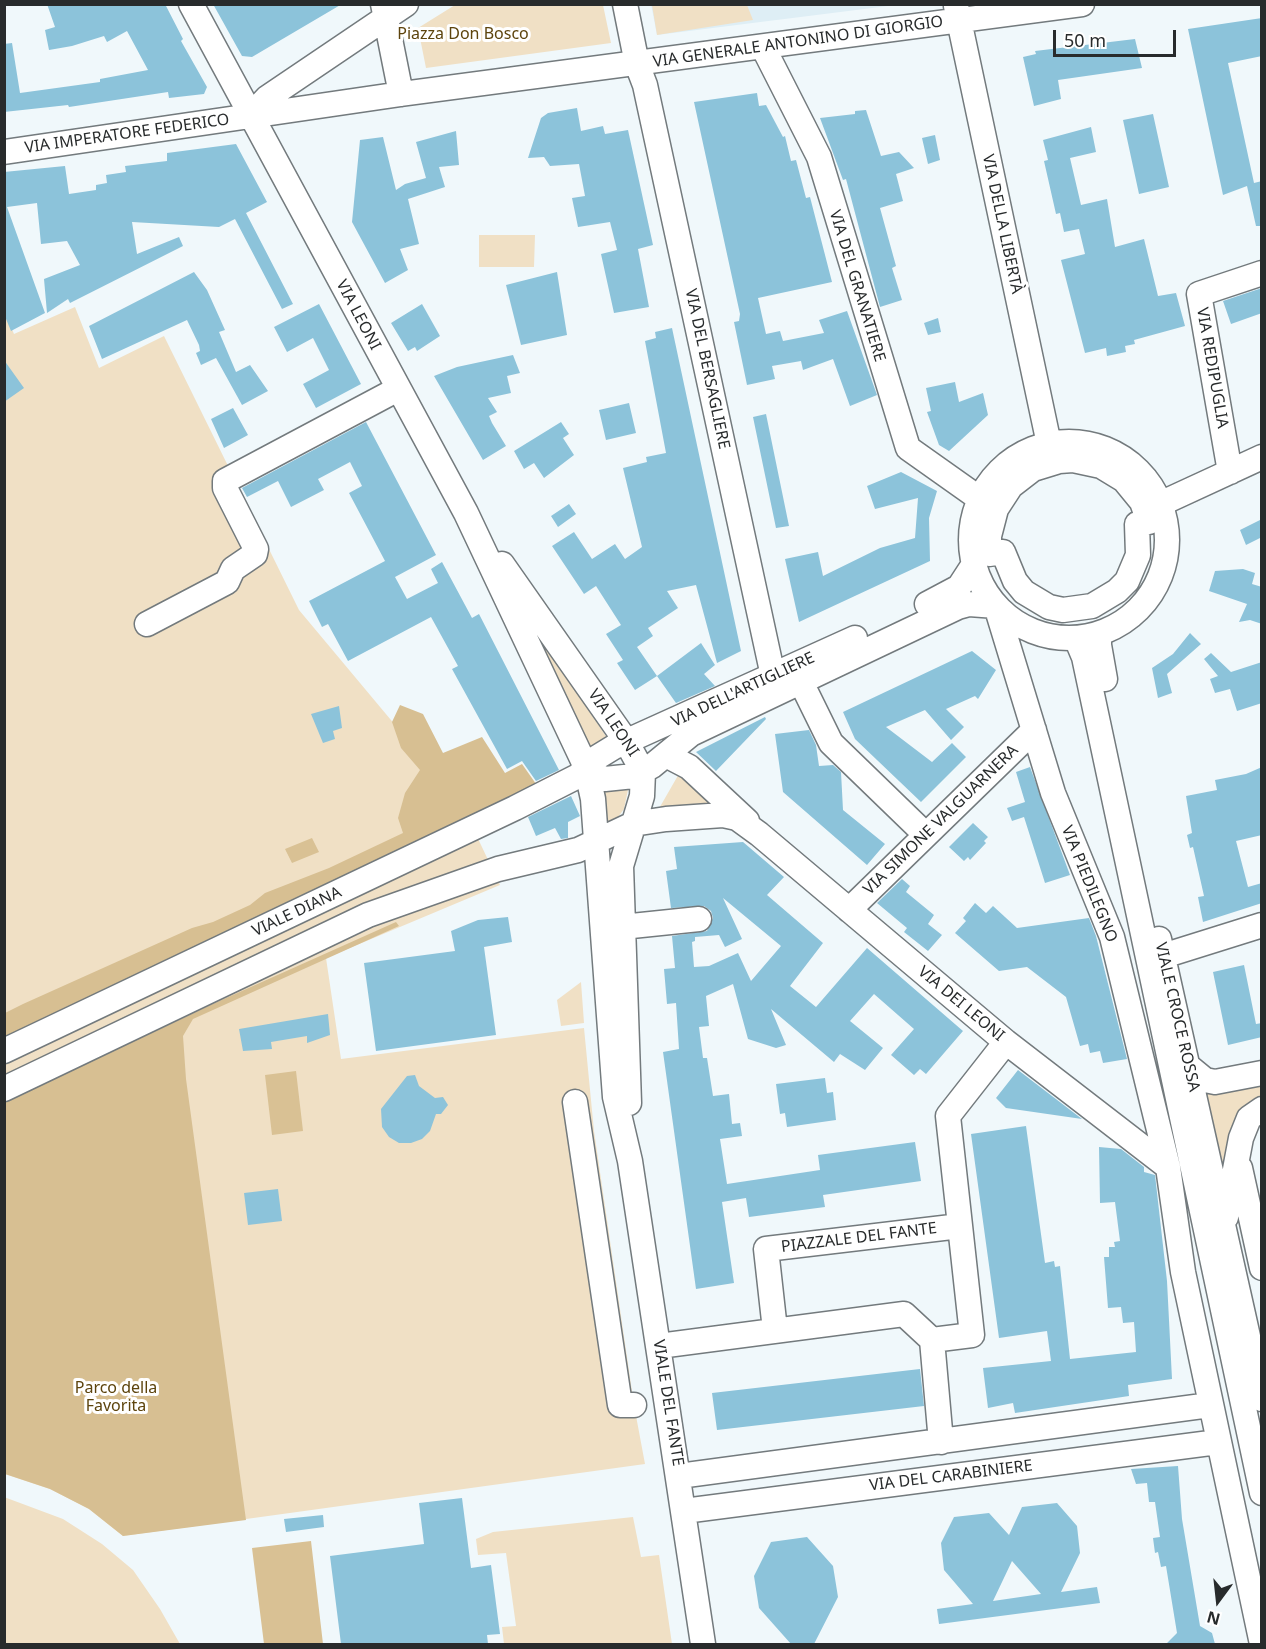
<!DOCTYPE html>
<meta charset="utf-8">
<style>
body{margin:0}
#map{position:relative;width:1266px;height:1649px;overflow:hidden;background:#f0f8fb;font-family:"Noto Sans",sans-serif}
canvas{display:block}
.frame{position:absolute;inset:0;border:6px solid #282b2c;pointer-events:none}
.north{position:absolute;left:1188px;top:1571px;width:60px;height:60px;-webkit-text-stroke:4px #fff;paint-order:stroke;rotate:195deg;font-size:16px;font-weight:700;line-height:24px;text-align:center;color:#282b2c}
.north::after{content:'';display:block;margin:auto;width:21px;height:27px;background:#282b2c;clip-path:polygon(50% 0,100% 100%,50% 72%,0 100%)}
.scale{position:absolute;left:1053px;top:30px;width:123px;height:27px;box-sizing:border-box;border:3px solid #282b2c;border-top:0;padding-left:8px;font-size:18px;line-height:21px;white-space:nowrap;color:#282b2c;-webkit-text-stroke:4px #fff;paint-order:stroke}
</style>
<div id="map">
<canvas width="1266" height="1649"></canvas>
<div class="frame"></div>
<div class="north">N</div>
<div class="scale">50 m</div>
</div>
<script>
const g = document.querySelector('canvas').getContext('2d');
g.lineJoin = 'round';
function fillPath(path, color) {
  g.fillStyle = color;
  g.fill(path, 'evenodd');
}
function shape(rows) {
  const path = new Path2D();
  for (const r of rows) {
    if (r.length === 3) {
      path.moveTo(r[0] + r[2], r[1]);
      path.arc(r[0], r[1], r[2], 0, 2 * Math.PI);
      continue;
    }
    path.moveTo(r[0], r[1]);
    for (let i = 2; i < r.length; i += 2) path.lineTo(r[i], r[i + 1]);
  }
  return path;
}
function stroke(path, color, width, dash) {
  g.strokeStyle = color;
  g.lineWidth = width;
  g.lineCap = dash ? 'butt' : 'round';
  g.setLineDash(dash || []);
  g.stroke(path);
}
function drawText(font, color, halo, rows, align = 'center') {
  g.font = font + ' "Noto Sans",sans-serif';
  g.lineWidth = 6;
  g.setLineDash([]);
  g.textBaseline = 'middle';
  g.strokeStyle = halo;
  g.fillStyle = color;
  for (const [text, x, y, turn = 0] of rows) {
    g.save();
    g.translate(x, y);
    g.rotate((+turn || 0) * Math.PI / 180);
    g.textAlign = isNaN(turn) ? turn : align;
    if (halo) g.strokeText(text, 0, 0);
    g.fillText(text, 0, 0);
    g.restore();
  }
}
fillPath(shape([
 [651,4,896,5,657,35]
]), '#deeef5');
fillPath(shape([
 [455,5,603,5,611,43,426,68,418,28],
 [652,5,747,5,753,20,657,35],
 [479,235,535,235,534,267,479,267],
 [75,307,99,368,164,336,299,610,462,805,500,885,326,958,341,1059,584,1028,594,1131,634,1405,645,1464,123,1536,89,1509,50,1489,5,1474,4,311,14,334],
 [520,604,609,741,590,751],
 [680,772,722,808,657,812],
 [629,785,624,809,615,821,604,829,601,787],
 [581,982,584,1023,561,1026,557,1000],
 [1261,1080,1261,1098,1223,1191,1202,1093],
 [4,1497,63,1519,102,1544,133,1570,160,1609,180,1644,5,1644],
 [633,1517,641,1557,659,1555,672,1644,504,1644,502,1627,516,1626,506,1553,478,1555,476,1539,493,1532]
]), '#f0e0c5');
fillPath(shape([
 [400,705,423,714,443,753,482,737,505,773,522,764,541,791,5,1042,5,1013,23,1004,192,928,213,922,250,905,265,893,329,868,403,833,398,818,405,793,420,770,401,748,392,722],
 [396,922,399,926,193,1019,183,1036,186,1079,246,1520,123,1536,89,1509,50,1489,5,1474,5,1102,215,1003]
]), '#d7bf92');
fillPath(shape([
 [312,838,319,852,292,863,285,849],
 [296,1071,303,1131,272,1135,265,1075],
 [311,1541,323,1644,264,1644,252,1548]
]), '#d9c194');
fillPath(shape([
 [47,4,165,4,183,39,181,41,207,87,204,94,169,98,168,92,69,107,68,105,4,112,4,44,12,43,20,93,100,82,100,79,148,70,127,31,107,42,104,36,72,46,49,50,45,30,55,27],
 [213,4,342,4,252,57,242,56],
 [1262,18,1262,56,1228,63,1254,183,1262,181,1262,226,1256,226,1247,186,1223,195,1188,29],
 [1135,39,1142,68,1058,80,1061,99,1034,106,1023,57,1036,54,1035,51],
 [757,93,759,106,766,105,783,137,785,136,791,161,796,160,806,198,810,197,832,282,758,298,766,334,780,331,783,341,824,333,819,320,847,311,877,395,850,406,833,359,803,370,801,361,772,366,775,379,747,385,734,322,739,321,740,314,694,102],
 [577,108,581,131,603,126,605,134,628,130,653,245,638,249,649,307,614,313,601,254,617,250,610,222,578,227,572,198,585,196,579,164,550,166,544,157,528,158,541,118,548,113],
 [866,110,881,156,899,152,914,168,896,174,903,201,880,208,896,266,892,268,902,300,880,307,846,179,843,180,820,118,855,114,855,111],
 [1153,114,1169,187,1139,194,1123,120],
 [1091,127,1096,152,1070,158,1081,205,1107,199,1115,247,1144,239,1158,296,1176,293,1185,326,1134,340,1135,344,1125,346,1126,352,1107,356,1106,348,1085,353,1061,260,1085,254,1079,229,1064,232,1060,213,1056,214,1044,161,1048,160,1043,140],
 [456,131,459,165,439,167,445,187,408,199,419,244,400,249,408,270,385,283,352,222,360,140,383,137,396,190,405,184,426,178,416,142],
 [935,135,940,160,928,164,922,138],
 [236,144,267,202,246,213,293,304,282,309,235,219,219,227,132,222,137,254,179,237,183,246,70,303,68,299,47,313,44,279,80,265,67,241,41,244,37,203,7,207,45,313,11,331,4,314,4,172,65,166,69,194,96,190,96,185,107,183,106,175,126,172,125,166,167,161,167,153],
 [194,272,207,290,225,330,219,332,236,372,250,365,268,391,242,405,216,358,201,365,196,353,200,351,199,345,187,320,102,359,89,326],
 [557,272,567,335,521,345,506,285],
 [1262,288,1262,313,1231,324,1223,301],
 [319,304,361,384,316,408,303,384,329,370,313,338,287,352,274,327],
 [422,304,440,336,417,351,415,347,408,351,391,323],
 [938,318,941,332,928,335,924,323],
 [672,328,741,651,717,663,696,585,667,591,678,608,648,628,653,636,637,647,657,676,635,690,617,663,623,660,606,634,621,625,596,586,584,594,552,546,574,532,592,559,615,544,625,559,642,547,623,468,647,462,646,457,666,453,645,341,656,338,655,332],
 [513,355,520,373,507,376,511,393,488,398,497,412,489,416,492,423,506,446,483,460,434,376,457,367],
 [4,360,24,388,4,402],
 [955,382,959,402,983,393,988,415,949,451,939,445,927,412,931,411,926,388],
 [629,403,636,433,606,440,599,410],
 [233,408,248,435,224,448,211,419],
 [766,414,789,526,776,528,753,417],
 [366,422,436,555,395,577,407,599,438,583,431,569,442,562,472,618,479,614,559,770,536,781,522,761,507,769,452,669,458,666,431,617,348,661,328,624,322,627,309,601,385,561,349,493,362,486,350,462,318,479,324,490,291,507,278,481,247,497,242,488],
 [561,422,569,434,563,438,574,455,544,478,534,463,524,469,514,451],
 [901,472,937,491,929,518,930,561,799,622,785,559,818,552,823,576,880,548,915,538,918,498,875,509,867,486],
 [569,504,576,514,558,527,551,516],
 [1262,519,1262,537,1246,545,1240,530],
 [1243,569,1255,573,1252,584,1262,587,1262,624,1250,620,1239,622,1247,604,1209,591,1215,571],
 [1190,633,1201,644,1167,674,1172,693,1158,698,1152,668,1173,654],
 [701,643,715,665,704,674,715,686,676,703,657,676],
 [972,651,996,670,978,699,975,696,946,709,964,727,951,740,925,710,886,727,932,762,952,743,966,757,921,802,855,739,843,712],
 [1211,653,1231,672,1262,662,1262,703,1237,711,1230,689,1215,693,1210,679,1218,676,1204,659],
 [339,706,342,728,333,731,335,739,323,743,311,714],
 [765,717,766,719,716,771,696,752],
 [809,730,816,745,819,766,833,765,841,772,843,810,885,844,867,865,783,792,775,734],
 [1030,767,1070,875,1045,883,1024,817,1012,821,1007,808,1025,802,1016,772],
 [1262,767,1262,835,1236,841,1248,887,1262,883,1262,903,1203,922,1198,897,1204,896,1193,847,1190,848,1187,835,1192,833,1186,796,1217,790,1215,780,1246,774],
 [571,796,580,816,568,822,568,838,561,839,555,828,536,836,528,817],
 [973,823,988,837,984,841,986,843,970,860,968,857,964,861,949,847],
 [743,842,784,877,767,895,823,943,790,986,816,1007,867,948,963,1031,926,1074,920,1069,914,1075,891,1055,914,1029,874,994,850,1021,883,1048,865,1070,840,1054,834,1062,771,1009,786,1045,776,1048,748,1039,733,984,706,996,709,1026,699,1027,703,1058,707,1058,713,1096,729,1094,732,1124,740,1123,742,1136,720,1139,727,1184,820,1170,818,1155,915,1142,921,1181,823,1195,825,1207,749,1217,746,1198,722,1202,734,1283,696,1289,663,1052,679,1049,676,1003,667,1004,664,969,675,968,672,936,707,931,713,918,711,911,704,906,671,908,666,871,677,869,674,847],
 [723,898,781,946,751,981,738,953,709,966,694,967,692,942,695,941,695,937,719,935,725,947,742,939],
 [902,879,910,886,906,892,934,915,928,924,942,935,928,951,904,932,907,928,877,903],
 [975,903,986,913,993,906,1017,928,1089,918,1096,936,1127,1059,1103,1063,1100,1051,1090,1053,1088,1044,1080,1046,1066,997,1027,967,999,971,955,933,966,921,963,918],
 [508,917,512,942,484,947,496,1035,376,1051,364,963,455,951,451,931,478,920],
 [1244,965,1256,1024,1262,1023,1262,1037,1228,1045,1213,972],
 [328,1014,330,1035,307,1043,307,1036,271,1042,272,1049,243,1051,239,1029],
 [1018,1070,1082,1119,1006,1108,996,1098],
 [415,1075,419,1086,435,1098,443,1097,448,1105,441,1114,436,1114,430,1131,422,1139,411,1143,399,1143,389,1137,382,1127,381,1109,407,1076],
 [825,1078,827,1093,833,1092,836,1120,787,1127,785,1113,780,1114,776,1084],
 [1026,1126,1045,1263,1054,1261,1055,1267,1060,1266,1070,1359,1136,1352,1134,1322,1123,1323,1121,1307,1108,1308,1104,1257,1109,1257,1109,1247,1115,1247,1114,1242,1120,1241,1115,1202,1100,1203,1099,1147,1121,1149,1144,1167,1144,1172,1155,1175,1167,1281,1172,1379,1128,1385,1129,1396,1015,1413,1013,1403,988,1408,983,1368,1051,1361,1047,1331,999,1338,971,1134],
 [278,1189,282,1221,248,1225,244,1193],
 [920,1369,924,1406,717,1430,712,1393],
 [1178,1466,1182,1519,1200,1626,1212,1633,1215,1644,1166,1644,1177,1633,1166,1566,1161,1567,1158,1552,1155,1553,1153,1538,1160,1537,1155,1502,1149,1502,1147,1483,1136,1484,1131,1469],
 [462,1498,471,1568,491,1565,500,1634,487,1635,488,1644,341,1644,330,1556,424,1544,419,1503],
 [1057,1503,1077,1526,1080,1553,1061,1592,1097,1587,1100,1603,939,1624,937,1609,973,1604,944,1570,941,1543,954,1517,989,1513,1009,1535,1022,1507],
 [1012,1561,1041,1594,993,1601],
 [323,1515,324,1527,286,1532,284,1519],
 [807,1537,833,1566,838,1597,814,1644,791,1644,759,1608,754,1576,771,1542]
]), '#8cc3da');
const minor = shape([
 [191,4,466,513,586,767,593,799,615,1097,630,1161,703,1644],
 [383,4,401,94],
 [625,4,637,64,645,85,773,676],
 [956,6,1049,444],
 [763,47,819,157,908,448,980,499],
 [250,116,267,98,406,4],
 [4,152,401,94,1082,4],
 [1069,540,98],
 [1073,460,1101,466,1124,480,1142,502,1149,522,1137,524,1138,555,1127,581,1117,591,1092,606,1063,610,1049,607,1024,592,1015,581,1003,552,989,554,989,536,996,509,1011,486,1033,469,1059,461,1073,460],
 [1230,472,1199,294,1262,273],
 [1160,504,1262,457],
 [502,564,626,741,643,772,642,796,621,866,629,1103],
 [927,604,959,587,974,564],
 [147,624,227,582,233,569,255,554,256,549,225,488,225,481,398,389],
 [1099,634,1099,645,1105,679],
 [1076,638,1084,657,1262,1493],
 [801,682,831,743,926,835],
 [666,755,689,767,747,821],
 [586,767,595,775,605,779,634,776,652,766,691,734,958,607,969,604,996,606,1053,793,1112,937,1168,1167,1183,1272,1262,1644],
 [849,910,1034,730],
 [622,927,699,919],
 [1159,939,1262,1399],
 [1163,956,1262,925],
 [4,1051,515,808,578,776,596,758,614,747,855,638],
 [1188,1066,1205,1080,1215,1082,1262,1073],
 [4,1089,368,915,498,869,578,850,633,824,666,819,723,815,737,818,759,834,1006,1042,1168,1167],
 [575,1102,620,1405,634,1405],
 [1240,1168,1262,1268],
 [1226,1217,1241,1138,1249,1118,1262,1109],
 [775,1330,766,1249,960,1226],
 [932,1340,941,1442],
 [659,1346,904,1314,932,1340,972,1335,948,1116,1006,1042],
 [679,1476,1210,1405],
 [684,1511,1218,1442]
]);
stroke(minor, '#737a7d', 27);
stroke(minor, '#fff', 24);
drawText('16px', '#5d440d', '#fff', [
 ["Piazza Don Bosco",463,34],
 ["Parco della",116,1388],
 ["Favorita",116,1406]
]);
drawText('16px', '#282b2c', '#fff', [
 ["VIA GENERALE ANTONINO DI GIORGIO",798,42,-8],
 ["VIA IMPERATORE FEDERICO",127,134,-8],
 ["VIA DELLA LIBERTÀ",1002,224,78],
 ["VIA DEL GRANATIERE",857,286,73],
 ["VIA LEONI",358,315,62],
 ["VIA REDIPUGLIA",1212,368,80],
 ["VIA DEL BERSAGLIERE",707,369,78],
 ["VIA DELL'ARTIGLIERE",743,690,-25],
 ["VIA LEONI",613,723,56],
 ["VIA SIMONE VALGUARNERA",941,820,-44],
 ["VIA PIEDILEGNO",1089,884,68],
 ["VIALE DIANA",297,912,-25],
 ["VIA DEI LEONI",961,1004,40],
 ["VIALE CROCE ROSSA",1177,1017,77],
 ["PIAZZALE DEL FANTE",859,1238,-7],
 ["VIALE DEL FANTE",668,1403,81],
 ["VIA DEL CARABINIERE",951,1476,-7]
]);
</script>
